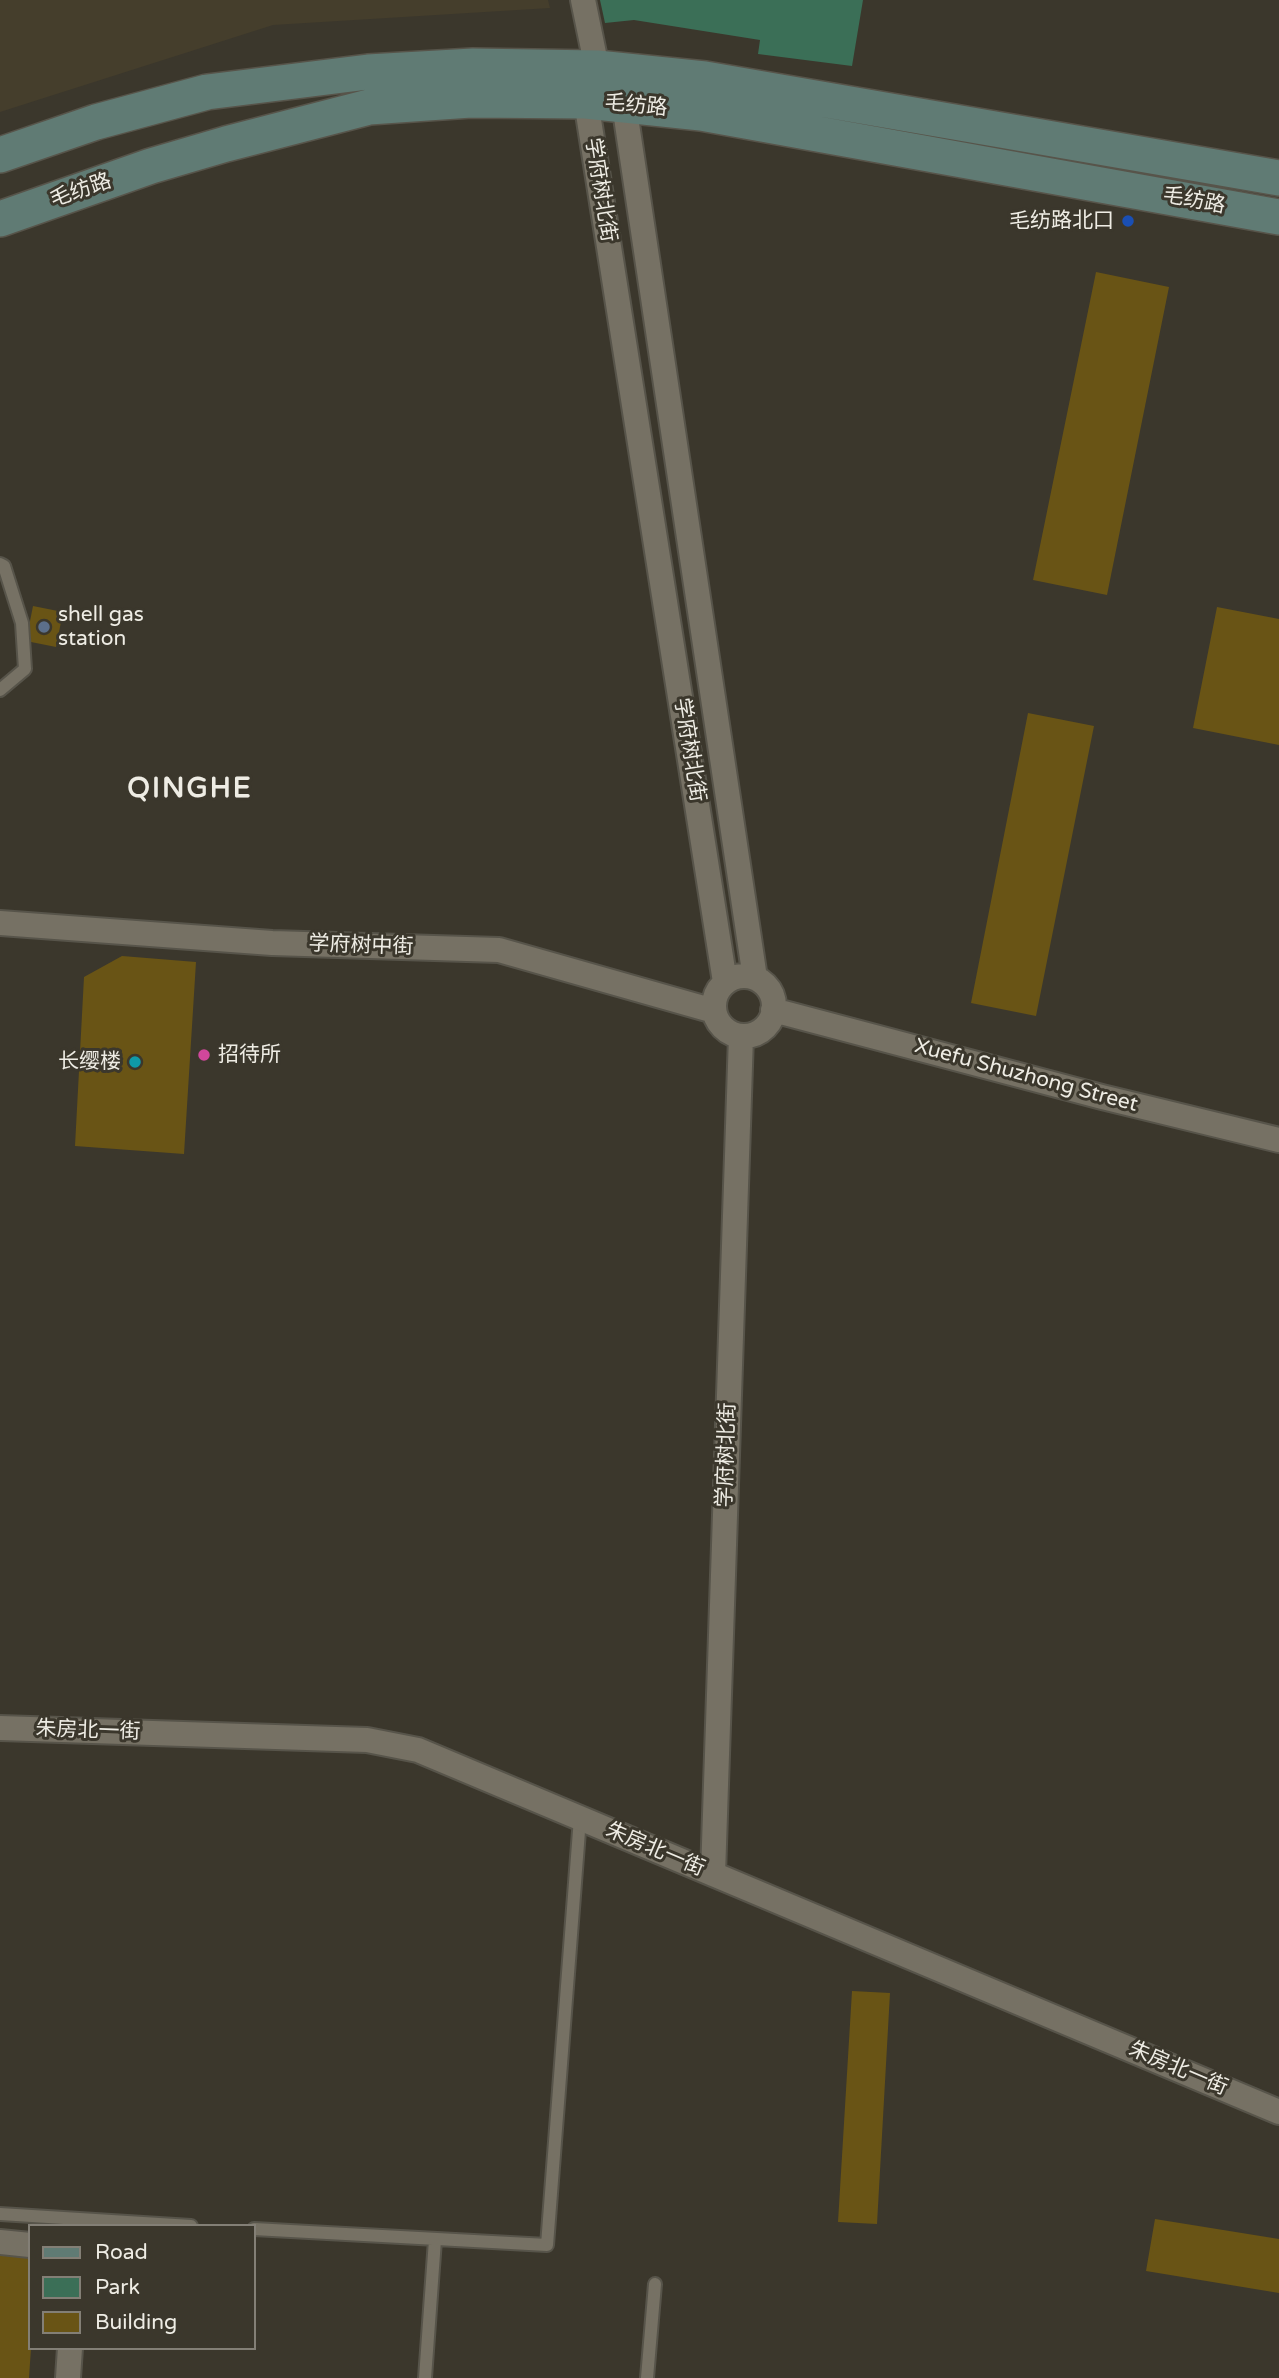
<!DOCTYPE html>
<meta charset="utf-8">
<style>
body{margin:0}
#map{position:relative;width:1279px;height:2378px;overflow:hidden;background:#3b372c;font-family:"Varela Round",sans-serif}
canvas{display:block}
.legend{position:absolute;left:28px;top:2224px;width:228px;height:126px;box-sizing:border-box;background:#3b372c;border:2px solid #837f76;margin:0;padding:9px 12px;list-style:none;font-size:21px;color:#eeece4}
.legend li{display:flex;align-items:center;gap:14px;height:35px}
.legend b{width:35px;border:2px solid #837f76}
</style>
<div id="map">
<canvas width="1279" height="2378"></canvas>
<ul class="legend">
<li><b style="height:9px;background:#607b74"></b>Road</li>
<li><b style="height:19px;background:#3b6f57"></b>Park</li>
<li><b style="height:19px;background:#695415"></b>Building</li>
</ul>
</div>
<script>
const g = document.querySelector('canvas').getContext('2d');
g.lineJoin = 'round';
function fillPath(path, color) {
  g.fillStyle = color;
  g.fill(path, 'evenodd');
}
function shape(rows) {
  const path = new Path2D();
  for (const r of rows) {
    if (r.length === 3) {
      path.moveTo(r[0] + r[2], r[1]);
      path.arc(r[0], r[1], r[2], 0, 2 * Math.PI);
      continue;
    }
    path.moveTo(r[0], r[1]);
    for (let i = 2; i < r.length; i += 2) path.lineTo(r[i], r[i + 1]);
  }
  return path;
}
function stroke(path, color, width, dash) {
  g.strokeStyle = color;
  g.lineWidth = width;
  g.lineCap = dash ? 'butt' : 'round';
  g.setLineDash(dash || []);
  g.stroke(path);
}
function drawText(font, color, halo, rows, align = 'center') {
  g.font = font + ' "Varela Round","Noto Sans SC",sans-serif';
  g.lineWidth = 6;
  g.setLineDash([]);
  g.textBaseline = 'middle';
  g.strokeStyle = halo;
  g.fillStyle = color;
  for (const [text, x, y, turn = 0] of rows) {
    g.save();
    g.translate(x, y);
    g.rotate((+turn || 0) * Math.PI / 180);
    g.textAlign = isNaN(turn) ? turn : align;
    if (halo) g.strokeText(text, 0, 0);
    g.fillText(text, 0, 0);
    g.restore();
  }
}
fillPath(shape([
 [0,0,548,0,550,8,273,25,0,112]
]), '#453e2c');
fillPath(shape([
 [600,0,863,0,852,66,758,54,760,40,634,20,605,23]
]), '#3b6f57');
fillPath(shape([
 [1096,272,1169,287,1107,595,1033,580],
 [33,606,63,612,56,647,26,641],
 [1217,607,1279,619,1279,745,1193,728],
 [1028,713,1094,726,1036,1016,971,1003],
 [122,956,196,962,184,1154,75,1146,84,977],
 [852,1991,890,1993,877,2224,838,2222],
 [1155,2219,1279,2239,1279,2293,1146,2271],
 [0,2249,30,2252,31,2348,29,2378,0,2378]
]), '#695415');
const service = shape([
 [0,564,4,566,22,623,25,669,0,690],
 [0,2214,191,2226],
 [254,2229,547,2245,580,1818],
 [425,2378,435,2240],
 [647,2378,655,2284]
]);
const minor = shape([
 [583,0,597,68,624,104,755,978],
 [590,89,586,101,725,982],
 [0,923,272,943,499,950,714,1011],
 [744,1006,30],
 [773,1010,1102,1097,1279,1140],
 [0,1728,367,1740,418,1750,1279,2112],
 [713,1874,741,1036],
 [0,2242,30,2245],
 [68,2378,70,2348]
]);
const secondary = shape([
 [0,155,96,122,207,92,368,72,473,66,597,68,705,79,1279,178],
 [0,219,151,166,226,144,369,107,471,100,586,101,701,113,1279,217]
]);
stroke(service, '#57544a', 16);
stroke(minor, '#57544a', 28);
stroke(secondary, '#57544a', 38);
stroke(service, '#767164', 12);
stroke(minor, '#767164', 24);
stroke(secondary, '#607b74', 35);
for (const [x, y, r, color] of [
 [1128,221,7,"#1a4fb4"],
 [44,627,7,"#5c6f8a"],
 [204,1055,7,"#d1479c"],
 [135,1062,7,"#0f9aa8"]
]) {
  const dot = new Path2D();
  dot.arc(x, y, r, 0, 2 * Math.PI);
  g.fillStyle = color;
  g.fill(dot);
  stroke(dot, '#3b372c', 2.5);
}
drawText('21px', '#eeece4', '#3b372c', [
 ["毛纺路",636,106,6],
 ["学府树北街",600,190,81],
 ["毛纺路",81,191,-19],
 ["毛纺路",1194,201,11],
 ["学府树北街",689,750,81],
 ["学府树中街",361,946,2],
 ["Xuefu Shuzhong Street",1026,1076,15],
 ["学府树北街",727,1455,-88],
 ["朱房北一街",88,1731,2],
 ["朱房北一街",655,1850,23],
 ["朱房北一街",1178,2069,23]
]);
drawText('21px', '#eeece4', '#3b372c', [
 ["毛纺路北口",1114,221],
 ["shell gas",58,615,"left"],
 ["station",58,639,"left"],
 ["招待所",218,1055,"left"],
 ["长缨楼",121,1062]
], 'right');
g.letterSpacing = '2px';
drawText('bold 28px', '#eeece4', '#3b372c', [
 ["QINGHE",190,790]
]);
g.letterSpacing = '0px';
</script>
